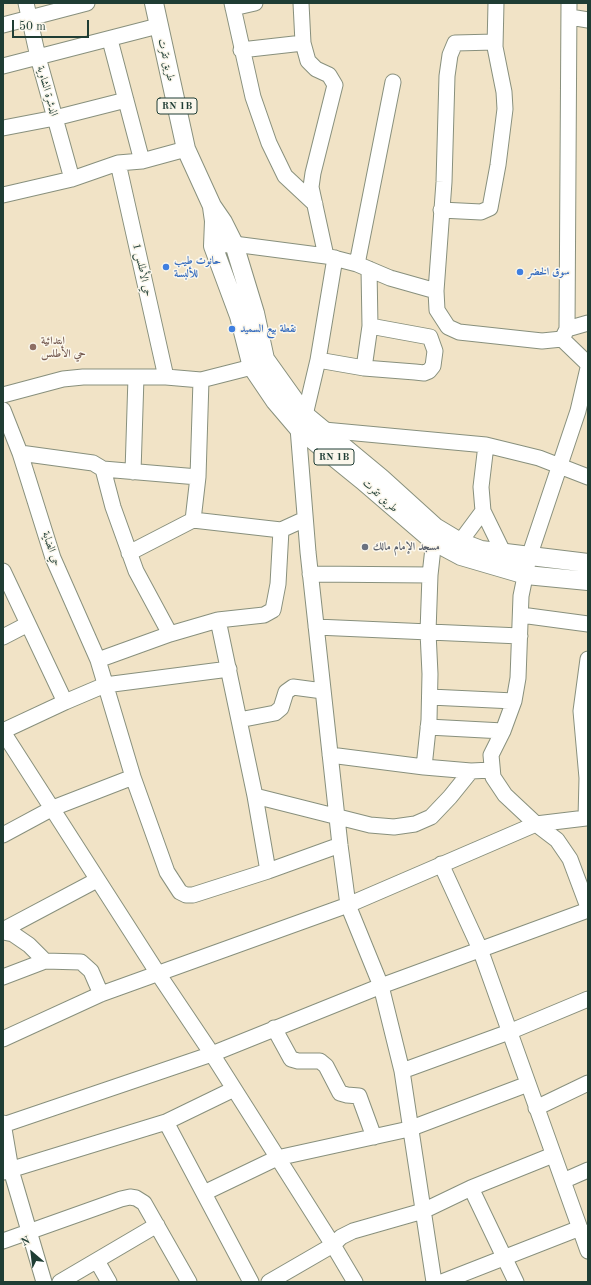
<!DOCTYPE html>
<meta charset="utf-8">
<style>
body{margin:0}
#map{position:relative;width:591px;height:1285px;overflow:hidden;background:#f1e3c6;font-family:"Old Standard TT",serif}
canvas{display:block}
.frame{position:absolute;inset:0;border:4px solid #1f3d34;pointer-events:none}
.north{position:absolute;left:12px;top:1233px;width:40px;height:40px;-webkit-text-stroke:3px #fbf7ec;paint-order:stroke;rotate:332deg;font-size:11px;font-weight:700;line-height:16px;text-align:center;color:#1f3d34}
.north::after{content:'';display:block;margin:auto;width:14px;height:18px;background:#1f3d34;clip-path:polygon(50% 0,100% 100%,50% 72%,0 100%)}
.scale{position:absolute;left:12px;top:20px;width:77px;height:18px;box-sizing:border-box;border:2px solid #1f3d34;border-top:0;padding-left:5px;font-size:12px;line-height:14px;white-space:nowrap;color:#1f3d34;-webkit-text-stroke:3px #fbf7ec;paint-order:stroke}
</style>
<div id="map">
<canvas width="591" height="1285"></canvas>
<div class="frame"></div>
<div class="north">N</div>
<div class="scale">50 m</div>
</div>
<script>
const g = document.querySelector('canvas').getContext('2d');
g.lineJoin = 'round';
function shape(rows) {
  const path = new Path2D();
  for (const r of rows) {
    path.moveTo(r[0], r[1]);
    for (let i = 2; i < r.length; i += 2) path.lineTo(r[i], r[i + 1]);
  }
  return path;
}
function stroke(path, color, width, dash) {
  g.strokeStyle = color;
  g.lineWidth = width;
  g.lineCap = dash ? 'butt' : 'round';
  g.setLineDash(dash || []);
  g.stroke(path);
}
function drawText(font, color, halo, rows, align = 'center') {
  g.font = font + ' "Old Standard TT",Amiri,serif';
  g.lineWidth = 3;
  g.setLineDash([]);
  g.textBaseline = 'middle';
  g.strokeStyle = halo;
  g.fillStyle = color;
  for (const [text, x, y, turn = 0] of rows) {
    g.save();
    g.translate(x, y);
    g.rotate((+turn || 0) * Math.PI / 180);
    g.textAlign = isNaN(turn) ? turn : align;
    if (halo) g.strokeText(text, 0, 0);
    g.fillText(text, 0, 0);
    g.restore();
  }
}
const minor = shape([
 [26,3,38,57,72,179],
 [232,3,253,97,269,143,285,176,315,204],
 [301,3,303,43,308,61,316,69,329,75,335,85,313,173,311,187,326,256],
 [233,8,255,3],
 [570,17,588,20],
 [3,25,87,3],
 [110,40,142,161],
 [495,42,455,43,450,55,447,76,444,182,436,291,437,310,448,327,459,332,542,341,562,339,567,329,588,323],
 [241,50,303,43],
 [3,66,158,26],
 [3,128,55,118,126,100],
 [118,163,166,377],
 [3,195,72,179,118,163,142,161,186,149],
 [441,210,481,212,490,208,498,165,505,109,504,92,495,47,496,3],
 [213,246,234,244,326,256,357,264,390,278,436,291],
 [335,258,318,360,305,415,298,428,308,552,340,845,348,905,381,986,402,1071,434,1282],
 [357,264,393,82],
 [567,329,569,3],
 [562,339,588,364],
 [318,360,364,368,415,372,424,373,429,371,433,366,435,351,430,337,370,326,369,269],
 [364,368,370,326],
 [201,380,198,477,193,520,281,530,305,519],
 [3,395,63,379,83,377,166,377,201,380,252,367,261,362],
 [3,410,20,453,53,558,98,660,133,777,167,872,180,892,186,895,193,895,268,871,340,845],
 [324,430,486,445,539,458,588,477],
 [486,445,481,487,483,511,504,554],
 [20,453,93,463,103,469,113,507,136,571,170,634],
 [103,469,198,477],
 [133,472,136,377],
 [460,542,483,511],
 [129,553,193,520],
 [3,571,65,702],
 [310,574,430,575],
 [521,615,588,624],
 [316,627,520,636],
 [3,637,28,624],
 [588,659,581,711,587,778,586,818,536,824,557,840,570,859,588,907],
 [98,660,170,634,218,620],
 [430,697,514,701],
 [239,720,275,713,281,708,286,692,293,687,323,691],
 [428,727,503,731],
 [3,731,65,702,105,685,229,669],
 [3,732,157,972,212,1054,333,1245,355,1282],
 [330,755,424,767,471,771,492,770],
 [424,767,429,720,430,674,428,632,430,575,435,530],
 [255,796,370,825,394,827,415,824,431,817,450,797,471,771],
 [3,835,53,808,133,777],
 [441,864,480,949,588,1251],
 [268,871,255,796,218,620,264,615,273,610,278,584,281,530],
 [3,930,97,880],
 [3,932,13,934,29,945,45,961,81,962,91,971,101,994],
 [3,977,45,961],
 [274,1028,291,1059,298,1061,320,1061,326,1066,340,1093,347,1095,359,1096,374,1137],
 [3,1039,101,994,348,905,536,824,505,795,493,777,491,755,503,731,514,701,518,678,521,596,529,557,578,411,588,368],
 [402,1071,509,1032,588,999],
 [234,1089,166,1122,251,1282],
 [536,1108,588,1083],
 [3,1123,11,1170,44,1282],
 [3,1125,212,1054,381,986,588,910],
 [3,1172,166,1122],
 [563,1181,588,1170],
 [471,1188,516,1282],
 [204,1193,277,1158,409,1129,528,1084],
 [3,1241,121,1199,130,1197,136,1198,144,1203,189,1282],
 [97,1261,109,1282],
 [60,1282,157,1225],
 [269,1282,333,1245,341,1237,353,1231,423,1211,471,1188,553,1155],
 [442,1282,580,1228]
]);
const major = shape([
 [154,3,186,149,212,206,223,222,234,244,255,313,265,359,305,415,381,478,435,527,460,542,481,550,588,563],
 [212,207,214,221,213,246,239,316,252,367,275,401,298,428,362,480,433,541,461,556,526,575,588,581]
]);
stroke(minor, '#88907d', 17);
stroke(major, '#88907d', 20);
stroke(minor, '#fff', 15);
stroke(major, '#fff', 18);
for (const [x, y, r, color] of [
 [166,267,4,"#3f7fe0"],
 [520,272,4,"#3f7fe0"],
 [232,329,4,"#3f7fe0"],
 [33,347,4,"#8d6e63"],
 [365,547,4,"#6b7280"]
]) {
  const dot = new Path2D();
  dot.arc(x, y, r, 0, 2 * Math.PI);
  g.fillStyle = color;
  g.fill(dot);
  stroke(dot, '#fbf7ec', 1.5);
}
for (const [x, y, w] of [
 [177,106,40],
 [334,457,40]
]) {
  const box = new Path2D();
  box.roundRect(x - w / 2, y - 8, w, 16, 3);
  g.fillStyle = '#fbf7ec';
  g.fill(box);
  stroke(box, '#1f3d34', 1);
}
drawText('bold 10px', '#1f3d34', null, [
 ["RN 1B",177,106],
 ["RN 1B",334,457]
]);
drawText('11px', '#1f3d34', '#fbf7ec', [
 ["طريق تقرت",166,60,77],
 ["الدشرة الشاوية",47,91,74],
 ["حي الأطلس 1",142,270,77],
 ["طريق تقرت",380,496,42],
 ["حي الضاية",51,549,71]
]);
drawText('bold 11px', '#366cbe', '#fbf7ec', [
 ["حانوت طيب",174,261],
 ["للألبسة",174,274],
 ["سوق الخضر",528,272],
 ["نقطة بيع السميد",240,329]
], 'left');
drawText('bold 11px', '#785e54', '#fbf7ec', [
 ["ابتدائية",41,341],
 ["حي الأطلس",41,354]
], 'left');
drawText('bold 11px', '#5b616d', '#fbf7ec', [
 ["مسجد الإمام مالك",373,547]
], 'left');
</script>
